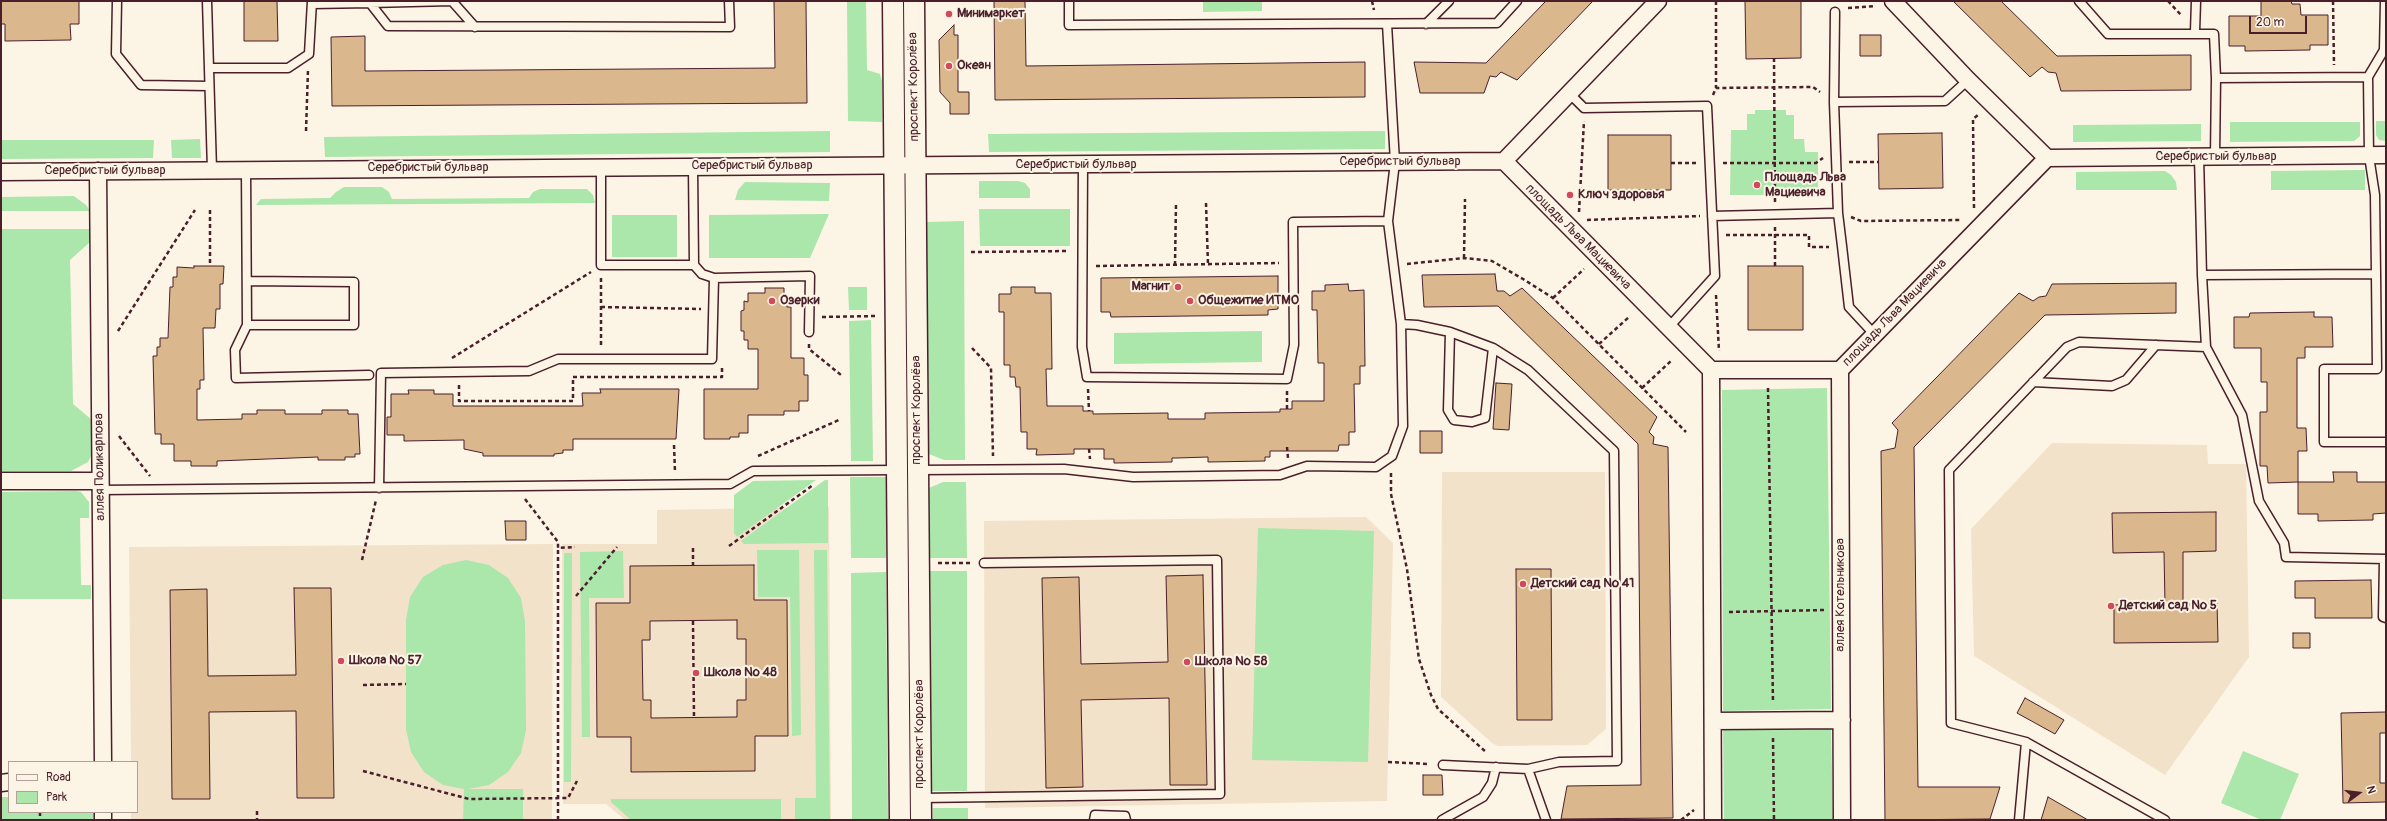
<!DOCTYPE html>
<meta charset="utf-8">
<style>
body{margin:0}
#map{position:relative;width:2387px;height:821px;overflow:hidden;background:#fcf5e5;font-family:Pangolin,sans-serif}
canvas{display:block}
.frame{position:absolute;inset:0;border:2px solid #4a1f2b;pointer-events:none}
.legend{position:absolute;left:8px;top:761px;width:130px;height:52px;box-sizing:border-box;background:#fcf5e5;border:1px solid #b59f9b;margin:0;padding:5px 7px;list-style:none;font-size:12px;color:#4a1f2b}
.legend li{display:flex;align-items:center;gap:8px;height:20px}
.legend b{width:20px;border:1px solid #b59f9b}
.north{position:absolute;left:2339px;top:773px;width:40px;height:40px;-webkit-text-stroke:3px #fcf5e5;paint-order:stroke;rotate:75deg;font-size:11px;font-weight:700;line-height:16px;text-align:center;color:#4a1f2b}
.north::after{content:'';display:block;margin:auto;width:14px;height:18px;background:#4a1f2b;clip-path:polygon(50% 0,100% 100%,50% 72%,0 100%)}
.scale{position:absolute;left:2249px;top:16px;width:58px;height:18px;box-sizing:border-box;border:2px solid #4a1f2b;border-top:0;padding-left:5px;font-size:12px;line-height:14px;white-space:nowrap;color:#4a1f2b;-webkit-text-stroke:3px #fcf5e5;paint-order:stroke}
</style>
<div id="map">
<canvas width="2387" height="821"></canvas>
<div class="frame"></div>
<ul class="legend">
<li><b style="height:5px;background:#fcf5e5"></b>Road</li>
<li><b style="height:11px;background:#abe6ab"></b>Park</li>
</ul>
<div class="north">N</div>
<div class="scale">20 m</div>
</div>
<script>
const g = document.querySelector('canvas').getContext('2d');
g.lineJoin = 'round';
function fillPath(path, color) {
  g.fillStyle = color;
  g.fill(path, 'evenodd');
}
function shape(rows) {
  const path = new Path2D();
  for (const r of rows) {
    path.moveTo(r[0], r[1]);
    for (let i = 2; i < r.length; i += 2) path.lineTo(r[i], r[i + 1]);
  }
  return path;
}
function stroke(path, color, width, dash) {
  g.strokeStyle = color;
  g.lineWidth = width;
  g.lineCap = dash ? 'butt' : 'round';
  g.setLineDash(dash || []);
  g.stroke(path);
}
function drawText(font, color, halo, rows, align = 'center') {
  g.font = font + ' Pangolin,sans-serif';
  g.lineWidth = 4;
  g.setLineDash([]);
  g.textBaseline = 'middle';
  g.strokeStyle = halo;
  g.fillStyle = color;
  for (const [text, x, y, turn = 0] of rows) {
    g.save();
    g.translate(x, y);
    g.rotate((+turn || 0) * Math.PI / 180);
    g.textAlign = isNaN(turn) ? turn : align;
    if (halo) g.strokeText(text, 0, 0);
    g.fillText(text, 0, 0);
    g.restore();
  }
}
fillPath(shape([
 [2052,443,2207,445,2208,464,2246,464,2249,657,2165,775,1974,656,1971,529],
 [1442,472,1605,472,1606,729,1587,745,1498,746,1492,743,1441,697],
 [829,507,831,820,625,820,606,804,563,804,562,544,657,544,657,510],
 [1366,517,1393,543,1387,801,985,808,984,521],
 [553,544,552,820,131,820,131,812,137,812,137,762,131,762,129,547]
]), '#f2e2ca');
fillPath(shape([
 [847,1,866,1,867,70,880,74,882,81,882,122,848,121],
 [1203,1,1262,1,1262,11,1203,12],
 [1755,110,1786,110,1786,115,1794,115,1794,139,1804,139,1805,152,1818,152,1818,195,1730,195,1731,130,1747,130,1747,114,1755,114],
 [2376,121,2386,121,2386,141,2379,140,2376,135],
 [2230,122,2360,122,2360,136,2354,141,2230,142],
 [2201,124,2201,141,2073,142,2073,125],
 [830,131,830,152,325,157,324,137],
 [1385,131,1385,149,989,152,988,134],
 [200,139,201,158,172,158,171,140],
 [1,140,154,140,153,158,1,159],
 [2365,170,2365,190,2271,190,2271,171],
 [2165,171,2171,175,2176,182,2177,190,2076,190,2076,172],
 [979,181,1018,181,1025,183,1030,189,1030,198,979,198],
 [745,182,830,183,829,201,735,200,738,190],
 [344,187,382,187,389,192,392,199,529,198,533,192,540,189,587,189,593,195,595,203,256,205,261,199,330,198,336,192],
 [74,196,86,205,90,211,1,211,1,197],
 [979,209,1070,209,1070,246,980,246],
 [829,214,810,258,709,258,709,215],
 [612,215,677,215,677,257,612,257],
 [964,221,965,460,944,460,929,454,926,222],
 [1,229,90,229,90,242,70,260,73,404,92,420,92,454,88,462,71,471,1,471],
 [848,287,867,287,867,310,849,310],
 [871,320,873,461,851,461,849,321],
 [1262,331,1262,362,1114,364,1114,333],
 [1827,388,1831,709,1723,711,1722,390],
 [850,477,886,477,886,558,851,558],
 [816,480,737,537,734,533,734,495,753,481],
 [825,480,828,480,828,543,744,544,741,541],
 [943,482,966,482,967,558,929,558,929,488],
 [76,491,81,492,89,502,89,518,80,518,81,585,91,585,91,599,1,599,1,492],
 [1258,528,1374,531,1368,762,1252,760],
 [757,550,799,550,801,735,792,736,790,597,758,597],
 [814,550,827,550,830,820,795,820,795,798,816,798],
 [623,551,624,598,589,598,590,737,582,737,580,552],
 [564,553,572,553,571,782,564,782],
 [466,560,489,565,508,578,521,598,525,621,526,730,521,753,508,772,489,785,468,789,523,789,523,820,463,820,464,789,443,785,424,772,411,752,406,729,406,620,410,597,423,577,443,565],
 [930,571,967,571,967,791,932,791],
 [886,572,888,820,852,820,851,573],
 [1831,728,1833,820,1724,820,1723,730],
 [2243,751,2299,774,2280,820,2262,820,2221,803],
 [1,797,9,797,9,812,95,812,95,820,1,820],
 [611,799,781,799,781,820,631,820,611,802],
 [933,808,968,808,968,820,933,820]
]), '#abe6ab');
const building = shape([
 [1,1,79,1,79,24,70,24,71,40,5,41,5,24,1,24,1,1],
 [244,1,277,1,278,41,244,41,244,1],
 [774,1,806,1,807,103,332,106,331,37,365,36,365,71,775,68,774,1],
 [994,1,1025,1,1026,66,1365,62,1365,97,995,100,994,1],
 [1546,1,1593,1,1517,80,1501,72,1496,77,1490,76,1484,93,1420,93,1414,62,1486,63,1546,1],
 [1745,1,1801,1,1801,58,1746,59,1745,1],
 [1953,1,2001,1,2057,56,2191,55,2191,90,2061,91,2056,73,2048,72,2042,67,2030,77,1953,1],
 [2261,1,2291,1,2292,4,2300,4,2301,15,2328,15,2328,45,2310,45,2310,50,2245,51,2245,46,2229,46,2229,16,2261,16,2261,1],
 [954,25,954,35,958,35,958,92,969,92,969,114,950,114,950,103,940,92,939,40,954,25],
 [1860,35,1881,35,1881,56,1860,56,1860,35],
 [1942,133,1943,188,1879,189,1878,134,1942,133],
 [1608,135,1671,135,1671,190,1608,190,1608,135],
 [194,266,224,266,223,284,220,284,220,309,216,309,215,328,203,328,204,380,200,380,200,389,197,389,197,420,242,419,242,414,257,414,257,410,285,410,285,414,322,414,322,410,348,410,348,414,358,414,360,454,355,454,355,457,345,457,345,460,318,460,318,457,217,461,217,466,191,466,191,461,174,461,174,444,161,444,161,434,155,434,153,356,157,356,157,347,160,347,160,338,168,338,170,287,173,287,173,277,177,277,177,267,194,268,194,266],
 [1748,266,1803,266,1803,330,1748,330,1748,266],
 [1495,274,1497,291,1504,291,1510,296,1522,288,1657,417,1649,432,1654,437,1653,444,1668,447,1673,818,1561,819,1567,786,1641,785,1638,444,1498,306,1424,307,1422,275,1495,274],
 [1278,276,1278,309,1268,310,1268,315,1111,317,1110,312,1101,312,1101,278,1278,276],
 [2176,283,2176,313,2045,315,1914,447,1918,787,2000,787,1990,819,1885,820,1881,451,1895,448,1898,430,1892,423,2019,293,2033,301,2039,297,2046,296,2052,284,2176,283],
 [1348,284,1349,291,1364,290,1365,366,1360,366,1360,384,1354,384,1355,432,1349,432,1349,445,1339,445,1338,451,1270,451,1270,457,1265,457,1265,461,1208,462,1208,457,1177,458,1172,458,1172,462,1114,463,1114,459,1104,459,1104,449,1074,449,1074,454,1036,455,1037,449,1027,449,1027,432,1021,432,1020,387,1016,387,1015,377,1010,377,1010,365,1004,365,1004,312,999,312,999,294,1011,294,1011,287,1035,287,1035,293,1051,293,1052,369,1046,369,1047,406,1083,406,1083,411,1093,411,1093,414,1168,413,1168,419,1205,419,1205,413,1280,412,1280,409,1292,409,1292,401,1324,401,1324,363,1318,363,1317,310,1312,310,1312,291,1325,291,1325,285,1348,284],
 [765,288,784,288,784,298,787,298,787,307,791,307,791,358,804,358,804,375,808,375,808,401,799,401,799,411,784,411,784,415,748,415,748,433,739,433,739,437,730,437,730,439,704,439,704,389,758,389,758,349,748,349,748,340,744,340,744,331,741,331,741,311,744,310,744,301,748,302,748,293,765,293,765,288],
 [2314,312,2314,317,2332,317,2333,347,2305,347,2305,358,2297,358,2297,428,2306,428,2307,451,2298,451,2298,482,2268,483,2267,466,2260,466,2260,412,2267,412,2267,382,2261,382,2261,348,2234,348,2234,317,2249,317,2250,313,2314,312],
 [1496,383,1512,384,1509,430,1493,429,1496,383],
 [600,389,679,389,676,439,573,439,573,450,563,450,563,453,554,454,554,456,483,456,483,453,464,449,464,440,404,441,404,435,387,435,387,417,391,417,391,394,409,394,408,390,434,390,434,394,453,394,453,406,583,406,582,393,601,393,600,389],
 [1420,431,1442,431,1442,453,1420,453,1420,431],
 [2333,472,2357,472,2357,482,2386,482,2386,513,2373,514,2373,520,2318,521,2318,514,2298,514,2298,482,2334,482,2333,472],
 [2216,512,2216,551,2183,552,2183,604,2217,603,2218,642,2114,643,2114,605,2165,604,2164,552,2113,553,2112,513,2216,512],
 [505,521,526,521,526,540,506,540,505,521],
 [754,565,754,600,787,600,788,736,755,736,755,771,631,772,631,737,597,737,596,603,630,603,630,566,754,565],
 [737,620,737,639,746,639,746,700,737,700,737,717,651,718,651,700,643,700,642,640,650,640,650,621,737,620],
 [1516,569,1551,569,1552,720,1517,720,1516,569],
 [1203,575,1207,785,1170,785,1169,698,1081,700,1083,787,1046,788,1042,578,1079,577,1081,664,1168,662,1166,576,1203,575],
 [2371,580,2372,618,2315,618,2315,598,2295,598,2295,581,2371,580],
 [294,588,331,588,334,798,297,798,296,711,209,712,210,799,172,799,170,590,207,589,208,676,296,675,294,588],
 [2293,633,2310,633,2310,648,2293,648,2293,633],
 [2025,698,2064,720,2055,734,2017,713,2025,698],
 [2386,712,2386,733,2380,733,2380,783,2386,783,2386,802,2343,803,2341,713,2386,712],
 [1423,775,1442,775,1443,795,1423,795,1423,775],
 [2048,797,2088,820,2041,820,2048,797]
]);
fillPath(building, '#dab78c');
stroke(building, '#4a1f2b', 1);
const service = shape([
 [117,1,116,54,141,85,209,86],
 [207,1,212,170],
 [1069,1,1069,25,1497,23,1517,1],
 [2079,1,2108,34,2214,34,2216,78,2215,157],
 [370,3,452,1,475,27],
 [312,4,370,3,388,26,730,27,729,1],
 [1835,12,1834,102,1838,213,1842,246,1849,307,1874,334],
 [1426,24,1449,1],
 [2195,32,2196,1],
 [209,68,288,68,309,54,312,1],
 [2216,78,2368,77],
 [1570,94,1584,108,1707,106,1715,276,1668,328],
 [1834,102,1945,101,1968,80],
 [2199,157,2202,275,2376,274,2375,195,2369,156,2368,77,2384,50,2385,1],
 [1083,164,1082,347,1087,377,1287,379,1294,345,1293,222,1388,221],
 [601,167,601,265,694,265],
 [246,170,247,325,235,350,236,378,369,375],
 [1712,216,1838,213],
 [2376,274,2377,369,2324,369,2324,442,2386,442],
 [2202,275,2206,347,2242,415,2259,501,2284,543,2286,557,2386,559],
 [714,278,810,276,809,332],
 [247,281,354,282,354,325,247,325],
 [1401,324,1417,325,1450,332,1493,348,1528,370,1614,451,1617,761,1559,762,1528,769],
 [1450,332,1448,410,1454,420,1472,422,1485,418,1493,348],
 [2033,382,2112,386,2126,380,2156,345],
 [918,470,1064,469,1133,477,1280,475,1307,466,1376,467,1392,456,1403,426,1401,324,1388,221,1395,162,1387,24],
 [379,488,381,373,529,371,558,359,712,359,714,278,702,274,694,265,693,167],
 [100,490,730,484,753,471,898,470],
 [2384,560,2383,617,2386,618],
 [1443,765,1528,769,1546,820],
 [920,798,1220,794,1217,560,984,563],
 [1094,820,1095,815,1125,816,1126,820],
 [1442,820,1483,797,1492,783,1496,767],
 [2019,820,2026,742],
 [2165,820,2026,742,1951,723,1949,470,2067,347,2079,342,2206,347]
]);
const minor = shape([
 [1893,1,1968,80,2047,158],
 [2047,158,2386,155],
 [1504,161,1711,370,1840,370,2047,158],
 [1504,161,1658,1],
 [98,171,103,762],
 [1,172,1504,161],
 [1711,370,1713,820],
 [1840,370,1842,820],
 [1,481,100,481],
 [1713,721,1842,720],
 [1,783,9,782],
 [103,812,103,820]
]);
const tertiary = shape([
 [893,1,900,820],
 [914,1,921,820]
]);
stroke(service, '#4a1f2b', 11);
stroke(minor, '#4a1f2b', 19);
stroke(tertiary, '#4a1f2b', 23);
stroke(shape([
 [1372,1,1374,10],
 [1716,1,1716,88],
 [2168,1,2181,15],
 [2333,1,2334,65],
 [1848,8,1876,6],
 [1774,58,1775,202],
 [1713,95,1716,88,1813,87,1820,92],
 [306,131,308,70],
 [1849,162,1879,162],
 [1671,163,1697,163],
 [1723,163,1816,163,1823,158],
 [1206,203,1208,265],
 [1974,208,1973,119,1978,115],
 [210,210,210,266],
 [1579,212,1584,121],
 [1851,217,1861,221,1962,220],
 [1587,220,1700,216],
 [1726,235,1809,235,1809,247,1829,247],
 [971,252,1069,251],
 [1464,258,1465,199],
 [1407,264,1464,258,1492,261,1523,279,1553,298,1686,432],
 [1175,265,1176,203],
 [1096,266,1279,263],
 [1775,266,1775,227],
 [601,278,601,347],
 [1716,295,1719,351],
 [1553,298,1584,269],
 [601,307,701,309],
 [822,317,877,316],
 [118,331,195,210],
 [809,344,809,349,841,375],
 [1599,344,1629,317],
 [972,348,991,368,993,456],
 [452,358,591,272],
 [459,385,459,401,573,401,573,377,722,377,722,368],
 [1642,388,1671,361],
 [1768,388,1773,703],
 [1088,389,1089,411],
 [1287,409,1287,391],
 [119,436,150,476],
 [674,445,675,472],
 [1287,447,1288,458],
 [1089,449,1090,459],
 [758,456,841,419],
 [1391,473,1391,494,1407,569,1419,659,1431,695,1438,709,1486,752],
 [525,499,558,542,558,548,575,547],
 [729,546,813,485],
 [362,560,376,500],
 [938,563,971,563],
 [693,566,693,546],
 [576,596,617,547],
 [1729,612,1824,610],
 [693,621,694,717],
 [363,685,406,684],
 [1773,738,1774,820],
 [1388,762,1429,764],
 [363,771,469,799,568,798,577,781],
 [257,811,257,820],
 [40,812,40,820],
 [558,820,558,548],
 [1681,820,1694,810]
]), '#4a1f2b', 2.5, [4, 3]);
stroke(service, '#fcf5e5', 8);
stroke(minor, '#fcf5e5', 16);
stroke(tertiary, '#fcf5e5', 20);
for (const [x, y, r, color] of [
 [949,14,4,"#d1495b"],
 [949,66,4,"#d1495b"],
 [1757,185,4,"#d1495b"],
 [1570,195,4,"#d1495b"],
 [1178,287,4,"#d1495b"],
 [772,301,4,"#d1495b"],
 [1190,301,4,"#d1495b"],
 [1523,584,4,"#d1495b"],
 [2111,606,4,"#d1495b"],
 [341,661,4,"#d1495b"],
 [1187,662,4,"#d1495b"],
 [696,673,4,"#d1495b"]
]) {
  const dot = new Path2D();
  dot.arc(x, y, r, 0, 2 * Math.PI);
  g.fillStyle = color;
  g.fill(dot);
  stroke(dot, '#fcf5e5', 1.5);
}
drawText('bold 13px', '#4a1f2b', '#fcf5e5', [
 ["Минимаркет",957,14],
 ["Океан",957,66],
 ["Площадь Льва",1765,178],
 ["Мациевича",1765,193],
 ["Ключ здоровья",1578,195],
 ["Магнит",1170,287,"right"],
 ["Озерки",780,301],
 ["Общежитие ИТМО",1198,301],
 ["Детский сад № 41",1531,584],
 ["Детский сад № 5",2119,606],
 ["Школа № 57",349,661],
 ["Школа № 58",1195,662],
 ["Школа № 48",704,673]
], 'left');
drawText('13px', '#4a1f2b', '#fcf5e5', [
 ["проспект Королёва",914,87,-91],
 ["Серебристый бульвар",2216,157],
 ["Серебристый бульвар",1400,162],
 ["Серебристый бульвар",1076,165],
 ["Серебристый бульвар",752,166],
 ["Серебристый бульвар",428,168],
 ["Серебристый бульвар",105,171],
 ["площадь Льва Мациевича",1578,237,45],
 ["площадь Льва Мациевича",1895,313,-46],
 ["проспект Королёва",917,410,-90],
 ["аллея Поликарпова",100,467,-91],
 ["аллея Котельникова",1841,595,-90],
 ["проспект Королёва",920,734,-90]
]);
</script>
